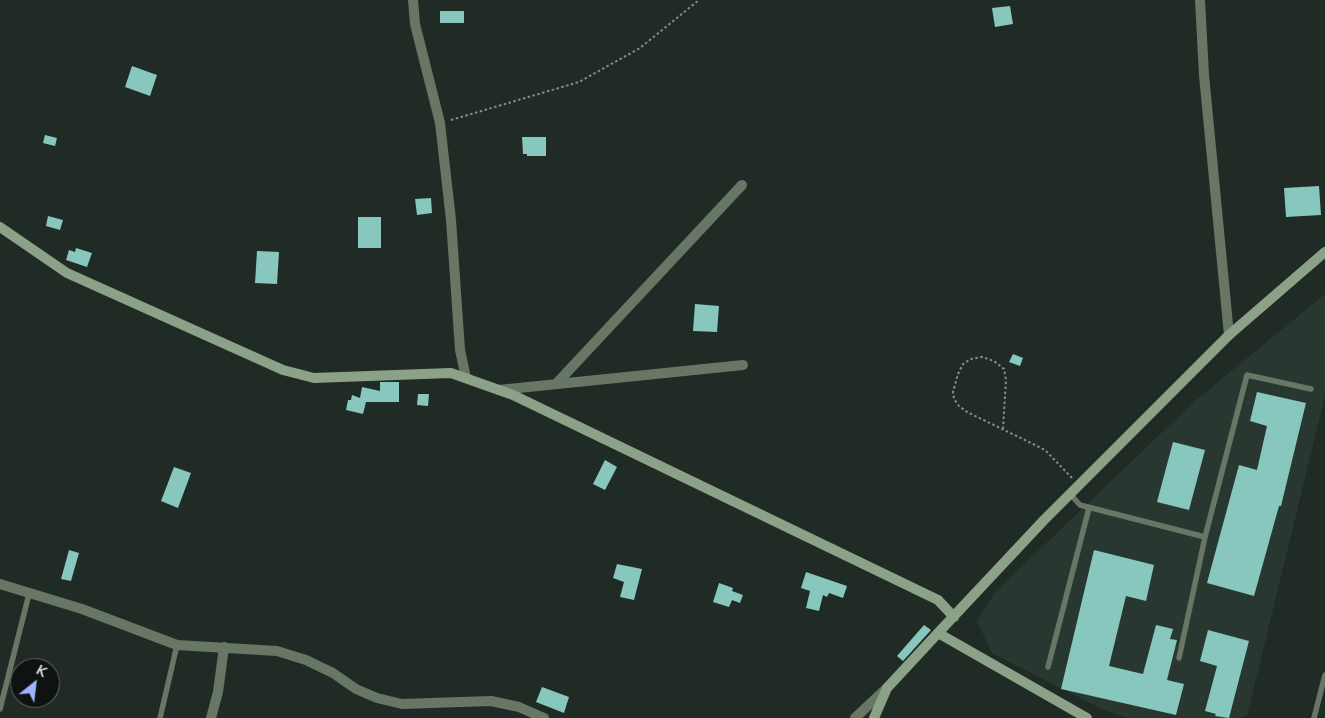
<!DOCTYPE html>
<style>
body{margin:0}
#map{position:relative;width:1325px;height:718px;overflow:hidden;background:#212b26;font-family:Mulish,sans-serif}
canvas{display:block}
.north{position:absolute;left:10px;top:658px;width:50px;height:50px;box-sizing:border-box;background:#0e1210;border:1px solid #626664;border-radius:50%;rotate:29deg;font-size:14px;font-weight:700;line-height:20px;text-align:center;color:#dfe5e2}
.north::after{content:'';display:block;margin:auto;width:18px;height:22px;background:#9eb4fd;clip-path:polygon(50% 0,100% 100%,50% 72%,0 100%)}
</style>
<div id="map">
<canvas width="1325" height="718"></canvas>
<div class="north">K</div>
</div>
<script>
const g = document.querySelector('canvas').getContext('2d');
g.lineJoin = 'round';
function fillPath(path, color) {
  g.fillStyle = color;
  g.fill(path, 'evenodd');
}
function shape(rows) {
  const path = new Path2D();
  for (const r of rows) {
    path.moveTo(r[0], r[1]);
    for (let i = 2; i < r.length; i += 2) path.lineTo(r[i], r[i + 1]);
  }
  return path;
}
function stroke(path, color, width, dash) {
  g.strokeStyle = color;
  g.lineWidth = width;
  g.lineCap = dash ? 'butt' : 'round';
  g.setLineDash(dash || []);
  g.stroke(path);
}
fillPath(shape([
 [1325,294,1325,396,1247,716,1238,718,1127,718,1102,709,992,653,977,621,996,591,1196,400]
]), '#283830');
fillPath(shape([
 [1010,6,1013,24,995,27,992,8],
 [440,11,464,11,464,23,440,23],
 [132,66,157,75,150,96,125,87],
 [45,135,57,138,55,146,43,143],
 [522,137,546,137,546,156,527,156,527,154,523,154],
 [1319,186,1321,215,1286,217,1284,188],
 [431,198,432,213,417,215,415,199],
 [48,216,63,220,60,230,46,226],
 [358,217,381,217,381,248,358,248],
 [76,248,92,253,87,267,66,260,69,250,75,252],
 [257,251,279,252,277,284,255,283],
 [695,304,719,306,717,332,693,331],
 [1013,354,1023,358,1020,366,1009,362],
 [380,382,399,382,399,402,366,402,363,414,346,410,348,400,351,400,352,395,360,398,362,387,380,391],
 [1257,392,1306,403,1281,506,1279,506,1254,596,1207,583,1239,465,1257,470,1267,426,1250,421],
 [418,394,429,394,428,406,417,405],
 [1173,442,1205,450,1189,510,1157,502],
 [605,460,617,467,605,490,593,484],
 [174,467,191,473,178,508,161,501],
 [69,550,79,553,71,581,61,579],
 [1094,550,1154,565,1146,601,1126,596,1109,666,1143,674,1156,625,1173,629,1170,639,1177,640,1167,680,1184,684,1176,715,1061,689],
 [617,564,642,569,634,600,620,597,624,582,613,578],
 [806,572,847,586,843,598,829,593,827,597,823,595,819,611,806,608,810,591,801,588],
 [719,583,733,588,732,591,743,595,740,603,732,600,729,607,713,602],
 [924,625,931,630,903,661,897,656],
 [1208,630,1249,641,1229,718,1215,716,1216,714,1205,711,1217,666,1200,661],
 [542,687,569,697,564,713,536,702]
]), '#87c7be');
stroke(shape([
 [451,120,579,82,640,48,699,0],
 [1003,429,1006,380,1004,369,994,361,982,357,971,359,963,364,958,374,953,392,954,399,959,406,967,412,1029,442,1045,450,1072,478]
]), '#858d89', 2, [2.5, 2.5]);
stroke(shape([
 [1070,494,1080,505,1205,537],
 [1179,658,1205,537,1247,375,1311,389],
 [1048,667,1089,508],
 [0,709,29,594],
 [160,718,177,645],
 [1314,718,1325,675]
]), '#687666', 5.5);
stroke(shape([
 [413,0,415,24,440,123,451,220,460,350,466,378],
 [1200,0,1204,75,1229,335],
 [556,384,742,185],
 [499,390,743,365],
 [0,584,82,609,177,645,277,651,306,660,333,673,356,689,377,698,402,704,491,701,519,707,544,718],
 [211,718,218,692,224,647],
 [855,718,887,688]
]), '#687666', 10);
stroke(shape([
 [0,227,67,273,283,370,314,378,451,373,513,395,938,600,954,617],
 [874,718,887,688,938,633],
 [1087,718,938,633,1044,520,1229,335,1325,252]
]), '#8ba288', 10);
</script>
